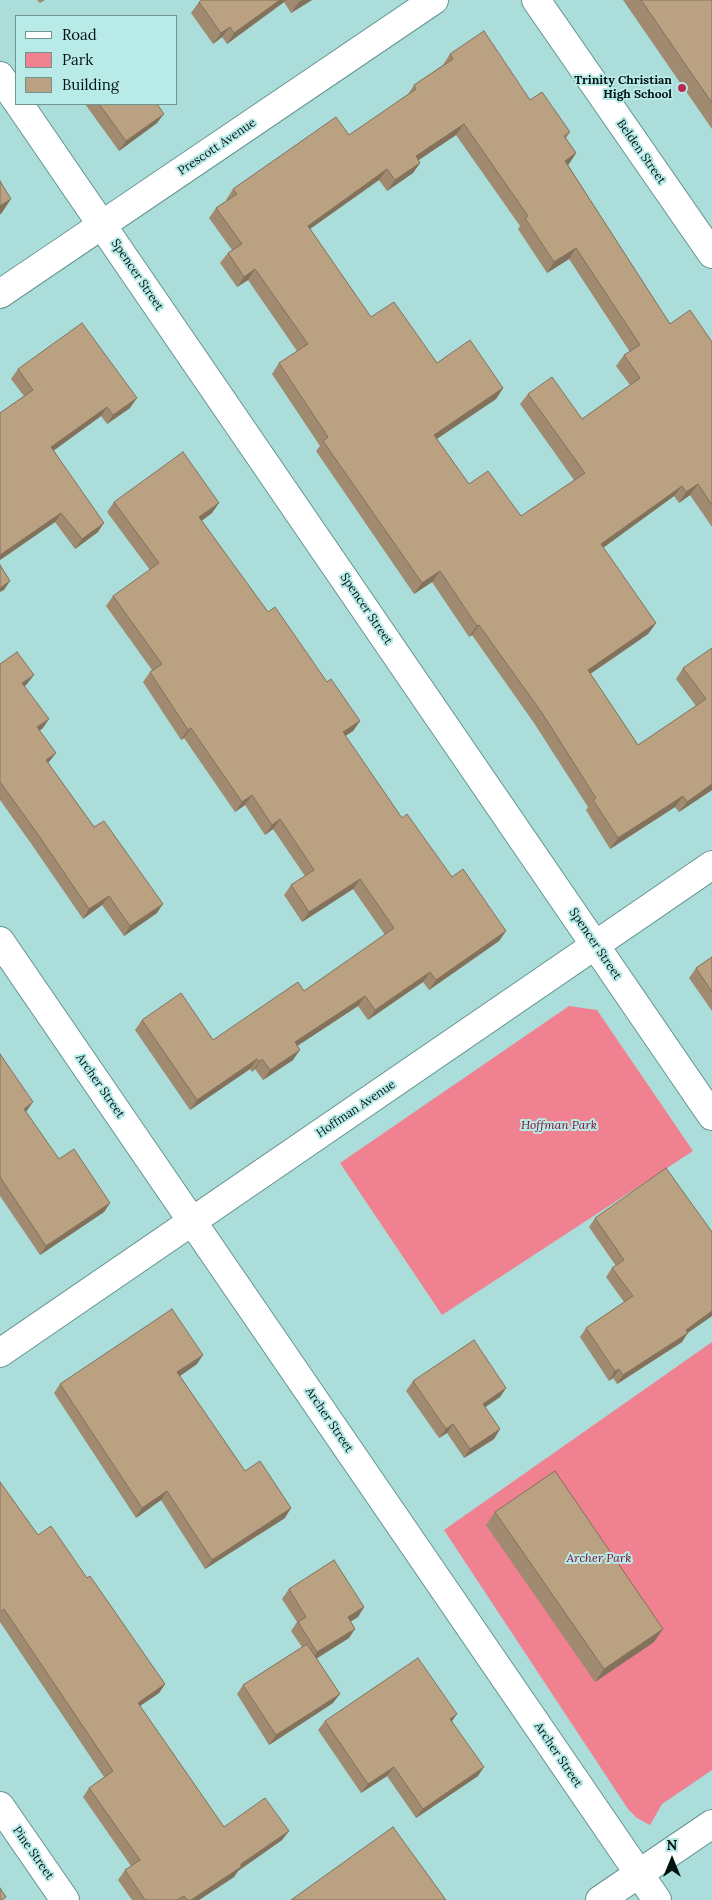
<!DOCTYPE html>
<style>
body{margin:0}
#map{position:relative;width:712px;height:1900px;overflow:hidden;background:#abddda;font-family:Lora,serif}
canvas{display:block}
.legend{position:absolute;left:15px;top:15px;width:162px;height:90px;box-sizing:border-box;background:#b8eae7;border:1px solid #6f9492;margin:0;padding:6px 9px;list-style:none;font-size:15px;color:#021312}
.legend li{display:flex;align-items:center;gap:10px;height:25px}
.legend b{width:25px;border:1px solid #6f9492}
.north{position:absolute;left:647px;top:1835px;width:50px;height:50px;-webkit-text-stroke:4px #b8eae7;paint-order:stroke;rotate:0deg;font-size:14px;font-weight:700;line-height:20px;text-align:center;color:#021312}
.north::after{content:'';display:block;margin:auto;width:18px;height:22px;background:#021312;clip-path:polygon(50% 0,100% 100%,50% 72%,0 100%)}
</style>
<div id="map">
<canvas width="712" height="1900"></canvas>
<ul class="legend">
<li><b style="height:6px;background:#fff"></b>Road</li>
<li><b style="height:14px;background:#f08190"></b>Park</li>
<li><b style="height:14px;background:#baa182"></b>Building</li>
</ul>
<div class="north">N</div>
</div>
<script>
const g = document.querySelector('canvas').getContext('2d');
g.lineJoin = 'round';
function fillPath(path, color) {
  g.fillStyle = color;
  g.fill(path, 'evenodd');
}
function shape(rows) {
  const path = new Path2D();
  for (const r of rows) {
    path.moveTo(r[0], r[1]);
    for (let i = 2; i < r.length; i += 2) path.lineTo(r[i], r[i + 1]);
  }
  return path;
}
function stroke(path, color, width, dash) {
  g.strokeStyle = color;
  g.lineWidth = width;
  g.lineCap = dash ? 'butt' : 'round';
  g.setLineDash(dash || []);
  g.stroke(path);
}
function drawText(font, color, halo, rows, align = 'center') {
  g.font = font + ' Lora,serif';
  g.lineWidth = 4;
  g.setLineDash([]);
  g.textBaseline = 'middle';
  g.strokeStyle = halo;
  g.fillStyle = color;
  for (const [text, x, y, turn = 0] of rows) {
    g.save();
    g.translate(x, y);
    g.rotate((+turn || 0) * Math.PI / 180);
    g.textAlign = isNaN(turn) ? turn : align;
    if (halo) g.strokeText(text, 0, 0);
    g.fillText(text, 0, 0);
    g.restore();
  }
}
fillPath(shape([
 [569,1006,597,1010,693,1151,442,1315,340,1163],
 [712,1342,712,1770,662,1804,650,1825,637,1818,628,1809,444,1530]
]), '#f08190');
const minor = shape([
 [536,0,712,254],
 [0,76,16,100],
 [19,104,712,1116],
 [0,941,657,1900],
 [0,1353,712,865],
 [0,1806,65,1900],
 [600,1900,712,1824]
]);
const tertiary = shape([
 [0,294,434,0]
]);
stroke(minor, '#659592', 30);
stroke(tertiary, '#659592', 30);
stroke(minor, '#fff', 28);
stroke(tertiary, '#fff', 28);
fillPath(shape([
 [37,0,45,0,40,3],
 [202,0,312,0,291,13,284,2,227,44,222,37,213,44,191,13,199,2],
 [623,0,712,0,712,129],
 [450,54,530,100,570,132,566,138,576,153,568,165,670,324,712,342,712,527,690,495,679,503,674,496,603,548,656,623,648,634,590,674,638,745,696,706,676,679,683,668,712,648,712,790,679,812,675,807,610,849,586,810,588,807,534,723,472,635,469,637,432,582,414,594,316,451,320,446,272,374,279,363,297,351,248,280,237,287,220,263,228,253,232,250,209,218,216,208,226,201,226,200,233,189,349,135,407,96,414,85,443,65],
 [456,135,520,226,518,229,547,273,569,259,630,352,624,355,616,366,630,385,582,419,528,394,520,404,574,480,521,516,469,484,437,439,496,399,503,388,437,363,371,317,310,229,379,180,387,191,413,173,420,163,419,160],
 [85,104,157,104,157,123,119,151],
 [18,369,130,408,107,424,101,416,54,450,98,532,75,549,55,522,0,560,0,413,24,396,11,379],
 [114,502,212,513,202,521,268,612,360,721,353,731,345,736,402,818,452,877,506,931,499,941,429,990,423,982,368,1020,358,1006,297,1046,293,1060,263,1080,255,1069,252,1072,250,1069,190,1110,135,1030,142,1020,213,1040,304,991,385,935,353,889,302,922,284,895,291,885,305,876,273,829,265,835,245,805,235,812,184,738,181,740,143,682,150,672,152,670,106,606,113,596,150,570,107,512],
 [0,664,27,684,25,686,43,728,40,730,49,762,48,763,157,913,124,936,102,905,83,919,30,842,0,800],
 [712,957,712,1011,689,978,696,968],
 [0,1054,26,1112,59,1159,110,1203,104,1212,40,1255,0,1196],
 [595,1218,712,1232,712,1316,688,1333,682,1342,617,1384,613,1378,609,1381,580,1337,586,1328,624,1302,606,1277,612,1268,616,1266,589,1227],
 [197,1364,180,1376,245,1471,285,1518,205,1569,161,1500,136,1518,54,1393,60,1384],
 [413,1381,506,1388,500,1397,485,1407,500,1429,494,1439,464,1458,447,1433,439,1438,406,1391],
 [0,1482,38,1535,87,1578,165,1684,159,1693,140,1706,224,1827,289,1831,282,1840,238,1871,234,1877,199,1900,132,1900,118,1880,125,1870,131,1866,83,1797,89,1788,104,1777,0,1622],
 [495,1512,654,1642,595,1682,486,1525],
 [289,1589,364,1607,358,1617,351,1621,349,1638,317,1658,333,1703,269,1745,237,1694,243,1685,302,1647,291,1631,297,1622,282,1599],
 [325,1721,452,1721,478,1776,416,1818,387,1776,361,1793,318,1730]
]), '#a08a70');
fillPath(shape([
 [280,0,286,0,284,2,227,44,234,33],
 [302,0,312,0,291,13,299,2],
 [230,27,222,37,213,44,221,33],
 [164,114,157,123,119,151,126,141],
 [464,124,456,135,408,167,416,156],
 [576,153,569,164,558,172,565,161],
 [420,163,413,173,387,191,395,180],
 [387,169,379,180,300,236,308,226],
 [11,199,1,214,0,214,0,206],
 [576,248,569,259,547,273,554,262],
 [255,269,248,280,237,287,244,277],
 [503,388,496,399,426,446,434,435],
 [137,398,130,408,107,424,113,415],
 [107,407,101,416,45,457,51,447],
 [698,484,690,495,679,503,686,492],
 [682,486,674,496,593,555,601,544],
 [219,503,212,513,192,527,199,517],
 [61,513,55,522,0,560,0,555],
 [104,523,98,532,75,549,82,539],
 [440,571,432,582,414,594,422,583],
 [10,581,4,590,0,592,0,588],
 [656,623,648,634,580,681,588,670],
 [479,625,472,635,469,637,477,626],
 [34,675,27,684,16,693,22,683],
 [49,719,43,728,31,737,37,727],
 [360,721,353,731,336,742,343,732],
 [191,728,184,738,181,740,188,730],
 [56,753,49,762,39,770,46,760],
 [712,784,712,790,679,812,687,802],
 [252,795,245,805,235,812,242,802],
 [683,796,675,807,610,849,618,838],
 [280,819,273,829,265,835,272,825],
 [360,879,353,889,302,922,309,912],
 [109,896,102,905,83,919,89,909],
 [163,904,157,913,124,936,130,926],
 [506,931,499,941,429,990,436,980],
 [430,972,423,982,368,1020,375,1010],
 [365,996,358,1006,288,1052,295,1042],
 [300,1050,293,1060,263,1080,270,1070],
 [257,1059,250,1069,190,1110,197,1100],
 [262,1059,255,1069,252,1072,259,1062],
 [33,1102,26,1112,24,1109],
 [110,1203,104,1212,40,1255,46,1246],
 [712,1311,712,1316,687,1333,682,1342,617,1384,623,1375],
 [203,1355,197,1364,171,1382,177,1372],
 [619,1369,613,1378,609,1381,615,1371],
 [506,1388,500,1397,477,1413,483,1404],
 [453,1424,447,1433,439,1438,446,1429],
 [500,1429,494,1439,464,1458,470,1449],
 [167,1491,161,1500,136,1518,142,1508],
 [291,1508,285,1518,205,1569,212,1560],
 [364,1607,358,1617,342,1627,348,1617],
 [355,1629,349,1638,311,1662,317,1652],
 [663,1629,654,1642,595,1682,604,1669],
 [165,1684,159,1693,131,1712,138,1703],
 [340,1694,333,1703,269,1745,276,1735],
 [457,1714,450,1724,450,1719],
 [394,1767,387,1776,361,1793,368,1784],
 [484,1767,478,1776,416,1818,423,1809],
 [289,1831,282,1840,238,1871,234,1877,199,1900,191,1900]
]), '#82715b');
const building = shape([
 [202,0,280,0,234,33,230,27,221,33,199,2,202,0],
 [641,0,712,0,712,103,641,0],
 [484,31,530,100,542,92,570,132,564,136,576,153,565,161,670,324,690,310,712,342,712,505,698,484,686,492,682,486,601,544,656,623,588,670,638,745,706,699,683,668,712,648,712,784,687,802,683,796,618,838,593,800,596,798,542,713,479,625,477,626,440,571,422,583,323,441,328,437,279,363,308,344,255,269,244,277,228,253,242,244,216,208,237,194,233,189,336,117,349,135,416,89,414,85,453,59,450,54,484,31],
 [464,124,528,216,525,218,554,262,576,248,640,345,624,355,640,378,582,419,552,377,528,394,585,473,521,516,488,471,469,484,434,435,503,388,470,340,437,363,394,302,371,317,308,226,387,169,395,180,420,163,416,156,464,124],
 [99,104,157,104,164,114,126,141,99,104],
 [0,181,11,199,0,206,0,181],
 [82,323,137,398,113,415,107,407,51,447,104,523,82,539,61,513,0,555,0,413,33,390,18,369,82,323],
 [183,452,219,503,199,517,268,612,275,607,327,682,331,679,360,721,343,732,402,818,407,814,452,877,463,869,506,931,436,980,430,972,375,1010,365,996,295,1042,300,1050,270,1070,262,1059,259,1062,257,1059,197,1100,142,1020,181,993,213,1040,298,982,304,991,394,928,360,879,309,912,291,885,314,870,280,819,272,825,252,795,242,802,191,728,188,730,150,672,162,664,113,596,159,563,114,502,183,452],
 [0,565,10,581,0,588,0,565],
 [17,652,34,675,22,683,49,719,37,727,56,753,46,760,94,827,104,821,163,904,130,926,109,896,89,909,37,833,0,782,0,664,17,652],
 [712,957,712,992,696,968,712,957],
 [0,1054,33,1102,24,1109,59,1159,74,1149,110,1203,46,1246,0,1177,0,1054],
 [666,1168,712,1232,712,1311,686,1330,688,1333,623,1375,619,1369,615,1371,586,1328,633,1296,612,1268,624,1260,595,1218,666,1168],
 [172,1309,203,1355,177,1372,245,1471,260,1461,291,1508,212,1560,167,1491,142,1508,60,1384,172,1309],
 [474,1340,506,1388,483,1404,500,1429,470,1449,453,1424,446,1429,413,1381,474,1340],
 [555,1471,663,1629,604,1669,495,1512,555,1471],
 [0,1482,38,1535,51,1526,87,1578,90,1576,165,1684,138,1703,224,1827,265,1798,289,1831,241,1864,241,1867,191,1900,187,1900,184,1896,177,1900,145,1900,125,1870,140,1860,89,1788,113,1771,4,1609,0,1612,0,1482],
 [334,1560,364,1607,348,1617,355,1629,317,1652,298,1622,306,1617,289,1589,334,1560],
 [307,1644,340,1694,276,1735,243,1685,307,1644],
 [418,1658,457,1714,450,1719,484,1767,423,1809,394,1767,368,1784,325,1721,418,1658],
 [393,1827,446,1900,291,1900,393,1827],
 [0,1888,6,1897,2,1900,0,1900,0,1888]
]);
fillPath(building, '#baa182');
stroke(building, '#82715b', 1);
for (const [x, y, r, color] of [
 [682,88,5,"#bb2a4e"]
]) {
  const dot = new Path2D();
  dot.arc(x, y, r, 0, 2 * Math.PI);
  g.fillStyle = color;
  g.fill(dot);
  stroke(dot, '#b8eae7', 2);
}
drawText('bold 12px', '#021312', '#b8eae7', [
 ["Trinity Christian",672,81],
 ["High School",672,95]
], 'right');
drawText('12px', '#021312', '#b8eae7', [
 ["Prescott Avenue",217,147,-34],
 ["Belden Street",641,152,55],
 ["Spencer Street",137,275,56],
 ["Spencer Street",366,609,56],
 ["Spencer Street",595,944,56],
 ["Archer Street",100,1086,55],
 ["Hoffman Avenue",356,1109,-34],
 ["Archer Street",329,1420,56],
 ["Archer Street",558,1755,56],
 ["Pine Street",33,1853,55]
]);
drawText('italic 12px', '#7f072d', '#b8eae7', [
 ["Hoffman Park",559,1126],
 ["Archer Park",599,1559]
]);
</script>
